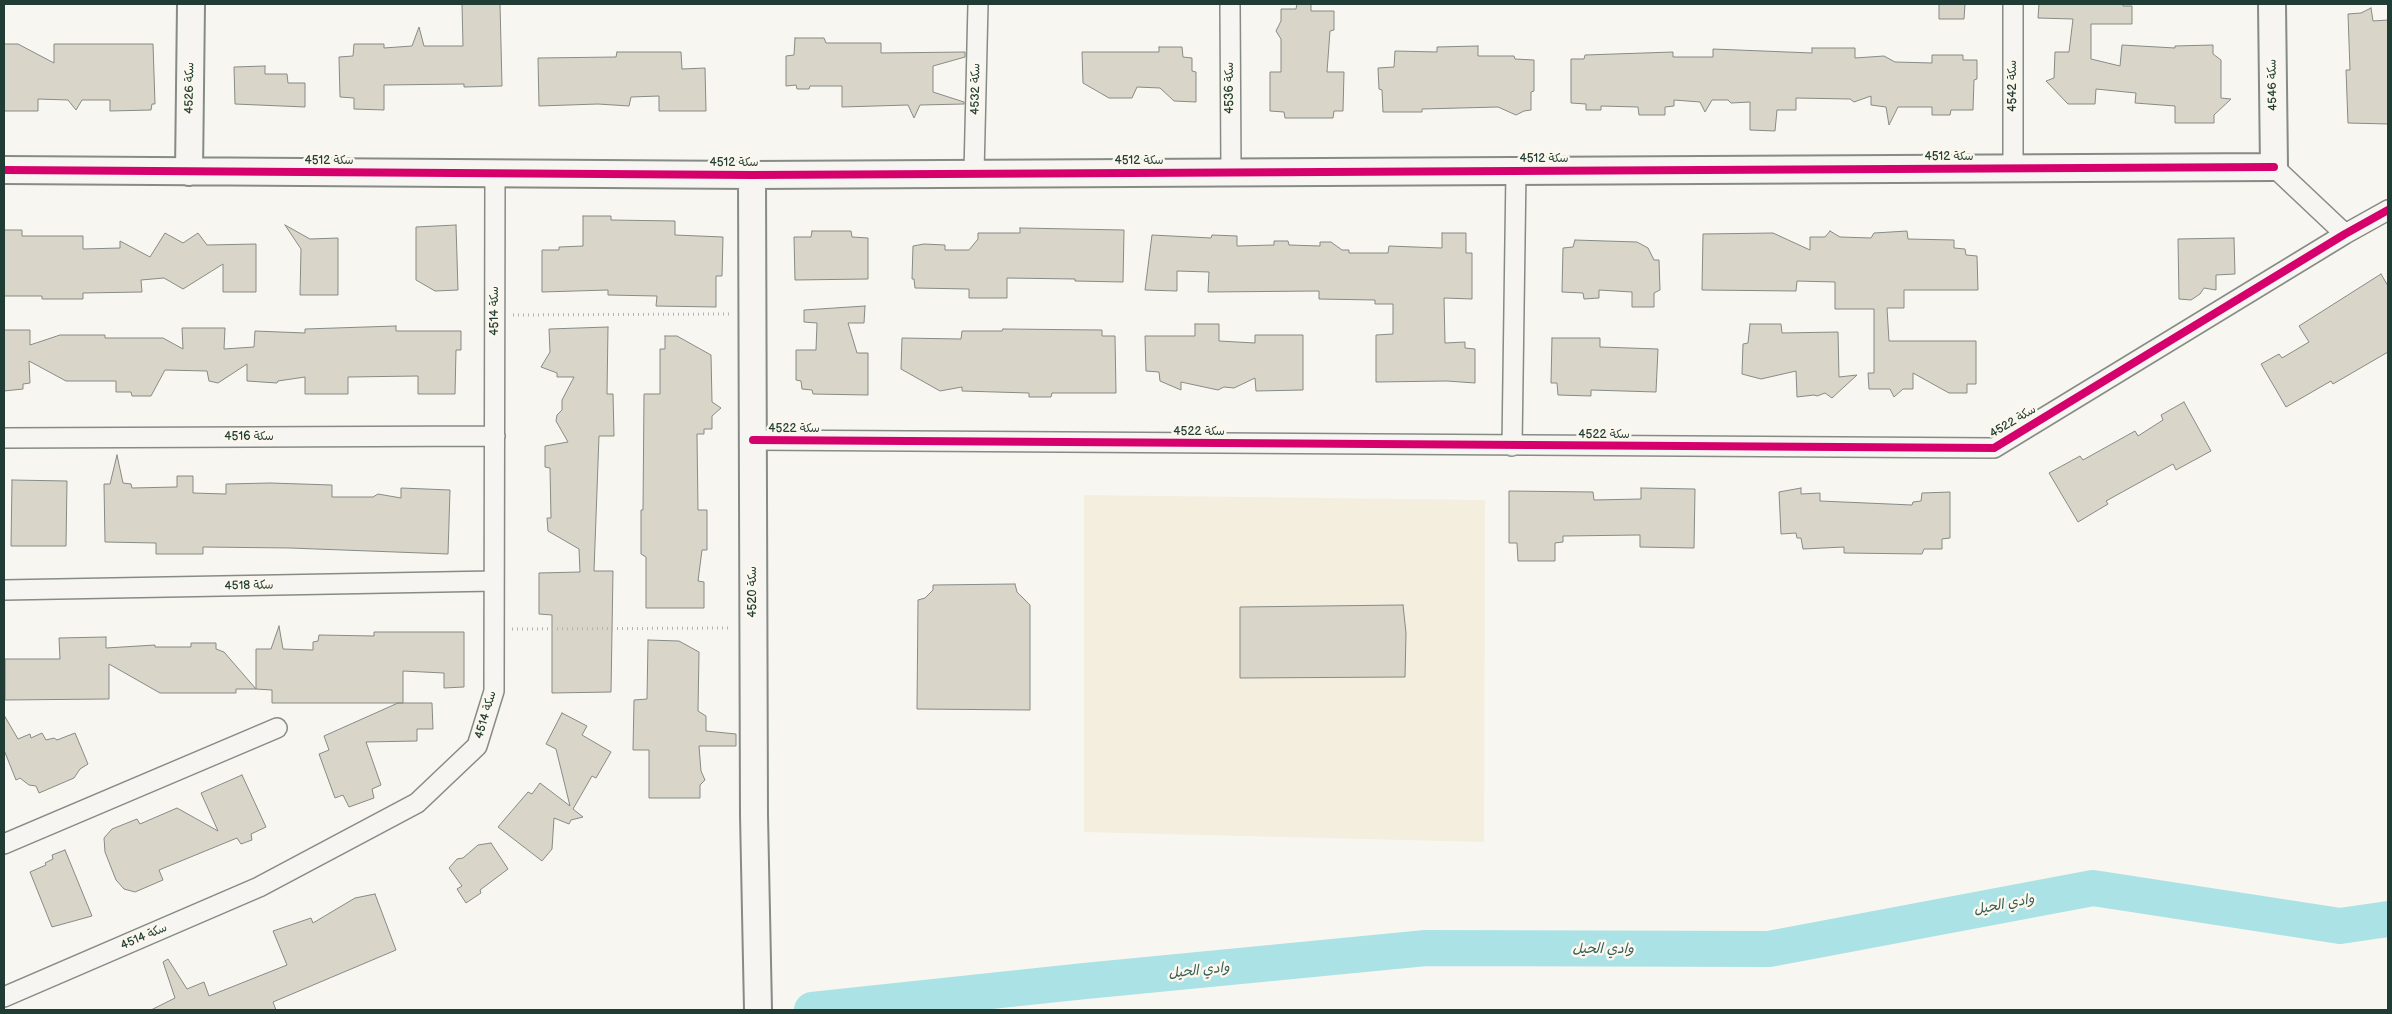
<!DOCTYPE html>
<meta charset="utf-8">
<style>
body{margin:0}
#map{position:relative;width:2392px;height:1014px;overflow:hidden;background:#f8f6f0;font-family:"Balsamiq Sans",sans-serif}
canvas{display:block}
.frame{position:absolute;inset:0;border:5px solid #1f3d34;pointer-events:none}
</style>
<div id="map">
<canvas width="2392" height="1014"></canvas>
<div class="frame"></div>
</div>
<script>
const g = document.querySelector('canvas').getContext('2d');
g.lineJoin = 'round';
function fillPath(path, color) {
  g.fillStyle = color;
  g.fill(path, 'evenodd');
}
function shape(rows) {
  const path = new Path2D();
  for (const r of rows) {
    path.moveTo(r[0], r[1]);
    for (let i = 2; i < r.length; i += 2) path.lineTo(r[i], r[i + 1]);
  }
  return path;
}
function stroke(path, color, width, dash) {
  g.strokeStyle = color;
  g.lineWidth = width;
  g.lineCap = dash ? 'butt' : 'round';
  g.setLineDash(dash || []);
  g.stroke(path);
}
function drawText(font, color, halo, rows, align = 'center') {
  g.font = font + ' "Balsamiq Sans","Playpen Sans Arabic",sans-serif';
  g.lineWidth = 5;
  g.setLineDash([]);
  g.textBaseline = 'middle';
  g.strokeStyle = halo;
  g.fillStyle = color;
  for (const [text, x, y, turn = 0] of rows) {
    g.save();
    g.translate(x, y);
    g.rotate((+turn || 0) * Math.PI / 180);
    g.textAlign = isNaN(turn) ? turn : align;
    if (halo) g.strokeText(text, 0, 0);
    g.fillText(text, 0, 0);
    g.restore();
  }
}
fillPath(shape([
 [1084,495,1485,500,1484,842,1084,832]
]), '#f4eedf');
stroke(shape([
 [812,1010,1085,981,1426,948,1769,949,2093,888,2340,926,2388,919]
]), '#aae2e5', 36);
const building = shape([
 [462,4,500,4,502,86,464,87,464,84,384,85,384,110,354,109,354,98,340,97,339,57,353,56,354,44,384,44,384,48,412,46,419,27,424,46,463,46,462,4],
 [1297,4,1311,4,1311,11,1334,11,1334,30,1330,31,1327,72,1344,72,1343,111,1334,111,1333,118,1285,118,1284,112,1270,111,1270,72,1281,72,1281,39,1276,31,1281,21,1281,9,1296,9,1297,4],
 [1939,4,1965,4,1964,19,1939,19,1939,4],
 [2039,4,2123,4,2123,6,2132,6,2132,24,2091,24,2091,59,2120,66,2122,45,2175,48,2175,46,2213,45,2213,54,2221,60,2221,98,2231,99,2214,115,2214,123,2175,123,2175,106,2135,103,2136,93,2096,89,2095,104,2068,104,2046,81,2054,78,2055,52,2069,52,2073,19,2038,18,2039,4],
 [2371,8,2373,21,2388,20,2388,124,2348,123,2346,70,2350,70,2348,14,2361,13,2371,8],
 [795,38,824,38,826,43,881,43,881,53,965,52,965,57,933,66,933,92,964,102,964,104,920,105,914,118,908,105,842,107,842,86,810,86,809,89,797,89,796,85,786,86,786,56,794,55,795,38],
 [4,44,18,44,54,63,54,44,153,44,155,104,152,104,151,110,110,111,110,100,82,100,76,110,68,100,38,99,38,111,4,111,4,44],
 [1478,46,1478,56,1514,56,1515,59,1534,60,1534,91,1531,92,1531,110,1524,111,1516,115,1498,107,1422,109,1422,112,1383,112,1382,90,1379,89,1378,68,1394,67,1395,51,1437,52,1437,47,1478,46],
 [1159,47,1182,47,1183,57,1192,58,1192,71,1196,72,1196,102,1174,101,1160,88,1137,87,1132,98,1109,98,1083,83,1082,52,1159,52,1159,47],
 [1812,48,1855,48,1855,58,1884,56,1895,62,1932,63,1932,55,1963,55,1963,60,1977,60,1977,79,1974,80,1973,110,1951,110,1950,115,1932,115,1932,107,1898,107,1889,125,1886,107,1871,105,1871,96,1854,102,1850,99,1796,98,1796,110,1777,110,1775,131,1750,130,1750,102,1731,103,1728,100,1712,100,1705,112,1700,102,1674,100,1674,106,1665,107,1665,115,1639,115,1638,107,1601,106,1601,110,1586,110,1586,104,1571,103,1571,59,1584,59,1585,55,1673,52,1673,57,1713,57,1713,49,1812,53,1812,48],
 [617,52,681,52,682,69,705,68,706,111,659,111,659,96,631,97,629,106,598,104,539,106,538,58,616,57,617,52],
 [265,66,265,74,287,74,288,83,305,83,305,107,235,104,234,67,265,66],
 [583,216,611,216,611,220,675,221,675,235,723,237,722,276,716,276,716,307,656,306,657,296,608,295,608,290,542,292,542,250,559,250,559,247,583,246,583,216],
 [285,225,310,239,338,238,338,295,300,295,301,249,285,225],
 [456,225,458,290,435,291,416,280,416,227,456,225],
 [1020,228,1124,230,1123,282,1075,281,1075,279,1007,278,1007,298,969,298,969,289,915,288,914,279,912,279,913,246,924,244,945,245,945,250,969,250,978,239,978,233,1020,233,1020,228],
 [4,230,22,230,22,236,83,236,83,249,120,248,120,241,150,257,165,233,183,243,198,233,207,245,256,244,256,292,223,292,223,264,183,289,164,278,141,280,142,292,83,293,83,299,42,299,42,296,4,296,4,230],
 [812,231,851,231,852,237,868,238,868,279,795,280,794,237,811,237,812,231],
 [1830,231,1840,237,1871,238,1874,233,1907,231,1908,239,1954,240,1954,248,1965,249,1966,255,1977,256,1978,290,1904,290,1904,308,1887,308,1889,341,1976,341,1976,384,1967,384,1967,393,1949,393,1913,373,1913,389,1903,389,1894,397,1890,389,1869,389,1868,373,1874,373,1874,309,1835,309,1835,282,1797,281,1796,291,1702,290,1703,234,1773,233,1810,250,1810,237,1825,237,1830,231],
 [1442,233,1466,233,1466,253,1472,253,1472,299,1444,298,1445,343,1465,342,1465,348,1475,349,1475,383,1447,381,1376,382,1376,335,1393,334,1393,304,1375,304,1375,300,1319,299,1319,291,1208,292,1209,272,1177,271,1177,291,1145,290,1152,235,1211,238,1212,235,1237,236,1237,246,1274,245,1274,241,1288,241,1289,245,1320,246,1320,242,1331,242,1342,250,1349,250,1349,253,1388,253,1389,246,1442,248,1442,233],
 [2234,238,2235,274,2216,275,2216,290,2204,288,2200,294,2191,300,2179,299,2178,239,2234,238],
 [1575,240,1637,242,1648,248,1654,260,1659,260,1660,290,1654,293,1654,307,1632,307,1632,292,1599,290,1599,298,1584,299,1583,293,1562,292,1563,248,1573,247,1575,240],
 [2381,274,2388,286,2388,352,2333,384,2331,381,2286,407,2261,364,2279,354,2282,358,2309,342,2299,326,2381,274],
 [865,306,864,323,848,323,857,353,868,353,868,395,813,394,812,390,802,389,801,381,796,380,796,350,816,350,817,323,804,322,804,310,865,306],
 [1195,324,1219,324,1219,341,1255,343,1255,335,1303,335,1303,390,1256,391,1255,378,1234,388,1224,387,1218,390,1181,382,1181,390,1160,381,1159,372,1146,371,1145,336,1195,336,1195,324],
 [1750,324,1781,324,1782,333,1838,332,1839,377,1857,375,1832,398,1825,393,1817,396,1814,395,1797,397,1796,371,1761,379,1742,374,1743,344,1748,343,1750,324],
 [396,326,396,331,461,331,461,350,456,350,455,394,418,394,418,376,348,377,348,394,305,394,305,377,278,381,277,383,247,381,247,364,218,383,209,381,207,371,165,370,151,396,132,396,131,392,116,392,116,381,66,381,29,361,30,383,23,384,23,389,4,391,4,330,30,330,30,345,60,335,105,335,105,338,163,338,183,349,182,328,225,328,224,349,254,347,255,331,305,333,305,329,396,326],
 [608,327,607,394,613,394,614,436,599,436,594,571,613,571,611,692,552,693,552,615,539,614,539,573,580,572,579,549,548,531,547,518,551,518,550,468,545,467,545,446,568,442,556,421,557,415,562,410,562,400,574,377,557,377,557,373,541,367,550,352,549,329,608,327],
 [1003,329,1102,330,1102,336,1115,336,1116,393,1052,393,1051,397,1029,397,1029,393,962,391,962,387,940,391,901,369,902,338,961,339,962,331,1002,331,1003,329],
 [665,336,677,336,711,355,712,402,721,408,712,416,712,429,704,429,704,434,697,434,698,510,707,510,707,550,702,550,698,581,704,582,704,608,646,608,646,557,641,554,641,510,643,510,644,394,660,394,660,349,665,349,665,336],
 [1552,338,1600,338,1600,347,1658,349,1656,392,1591,390,1591,396,1558,395,1557,383,1551,383,1552,338],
 [2184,402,2211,451,2176,470,2173,464,2106,501,2108,504,2078,522,2049,473,2080,456,2083,460,2135,431,2138,436,2163,420,2161,415,2184,402],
 [117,455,123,483,131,484,132,488,177,487,177,476,193,476,193,493,226,494,226,484,270,483,332,485,332,497,373,497,378,494,401,498,401,488,450,490,448,554,290,548,203,547,203,554,156,554,156,543,105,542,104,484,110,484,117,455],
 [12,480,67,481,66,546,11,546,12,480],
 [1641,488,1695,489,1694,548,1640,547,1640,535,1563,536,1563,542,1555,543,1555,561,1518,561,1517,543,1509,543,1509,491,1593,492,1594,500,1641,499,1641,488],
 [1801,488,1801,494,1820,493,1820,501,1912,505,1913,502,1921,501,1922,493,1950,492,1950,538,1942,539,1942,549,1924,549,1922,554,1844,553,1844,547,1803,549,1801,538,1797,538,1796,533,1781,534,1779,492,1801,488],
 [1015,584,1017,592,1030,605,1030,710,917,709,918,600,925,598,933,590,933,585,1015,584],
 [1403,605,1406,633,1405,677,1240,678,1240,607,1403,605],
 [279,626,283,649,313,650,313,642,318,641,319,635,374,636,374,632,464,632,464,687,444,688,444,673,403,671,403,703,272,703,272,690,256,689,256,649,271,649,279,626],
 [106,637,106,648,155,645,155,647,191,647,191,643,216,643,216,649,224,652,256,689,236,689,236,693,160,693,109,664,109,699,5,700,5,659,60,659,59,638,106,637],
 [648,640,679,641,699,652,698,711,706,716,706,731,736,734,736,746,699,746,701,771,705,780,700,785,700,798,649,798,649,750,633,750,634,700,647,699,648,640],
 [398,703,432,703,433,729,417,729,417,741,366,742,381,785,372,789,374,798,349,807,343,795,335,798,319,754,329,750,324,736,398,703],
 [562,713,587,726,582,735,611,752,596,778,592,776,573,809,583,817,571,820,569,824,554,818,552,849,542,861,498,827,528,792,532,794,540,783,570,806,556,749,546,744,562,713],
 [4,715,18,739,30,734,31,738,42,733,46,740,54,738,57,740,75,733,88,764,80,769,74,778,39,793,36,786,29,785,20,778,16,780,4,750,4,715],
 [242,775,266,827,251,834,252,840,241,844,237,838,159,870,163,880,135,892,124,889,116,880,105,852,104,838,112,829,137,819,140,824,177,808,218,831,201,793,242,775],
 [491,843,508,869,480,890,481,893,466,903,457,889,462,886,449,868,457,859,463,858,478,845,491,843],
 [65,850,92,916,52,927,30,872,46,865,45,863,53,859,52,855,65,850],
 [375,894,396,950,273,1002,276,1010,151,1010,175,998,163,962,168,959,187,989,204,982,209,996,287,965,273,931,311,918,313,923,355,898,375,894]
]);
fillPath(building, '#dad5c9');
stroke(building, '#868b86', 1);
const street = shape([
 [1230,4,1231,172],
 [2013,4,2013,168],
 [2274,167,2345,234],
 [974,173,978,4],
 [4,438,495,436],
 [753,440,1994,448,2345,234,2388,210],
 [1512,446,1516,171],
 [4,590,494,581],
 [4,844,277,728],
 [4,997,259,887,417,803,477,746,494,691,495,173]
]);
const secondary = shape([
 [4,170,752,175,2274,167,2272,4],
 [189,172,191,4],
 [752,175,754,815,758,1010]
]);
stroke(street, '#868b86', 22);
stroke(secondary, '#868b86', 30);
stroke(shape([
 [513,315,729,314],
 [512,629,730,628]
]), '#b2b5b1', 3, [1, 4]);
stroke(street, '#f6f5f1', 19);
stroke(secondary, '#f6f5f1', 26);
stroke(shape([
 [4,170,752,175,2274,167],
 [753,440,1994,448,2345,234,2388,210]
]), '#d6006c', 8);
drawText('12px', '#1f3d34', '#fbf7ec', [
 ["سكة 4546",2273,85,-91],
 ["سكة 4542",2013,86,-90],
 ["سكة 4526",190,88,-89],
 ["سكة 4536",1230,88,-90],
 ["سكة 4532",976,89,-89],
 ["سكة 4512",1949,157],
 ["سكة 4512",1544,159],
 ["سكة 4512",329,161],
 ["سكة 4512",1139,161],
 ["سكة 4512",734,163],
 ["سكة 4514",495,311,-90],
 ["سكة 4522",2013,422,-31],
 ["سكة 4522",794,429],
 ["سكة 4522",1199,432],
 ["سكة 4522",1604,435],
 ["سكة 4516",249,437],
 ["سكة 4518",249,586,-1],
 ["سكة 4520",753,592,-90],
 ["سكة 4514",486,715,-74],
 ["سكة 4514",144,937,-23]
]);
drawText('italic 14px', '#345c56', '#fbf7ec', [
 ["وادي الحيل",2004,905,-11],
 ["وادي الحيل",1603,949],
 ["وادي الحيل",1199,971,-6]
]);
</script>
